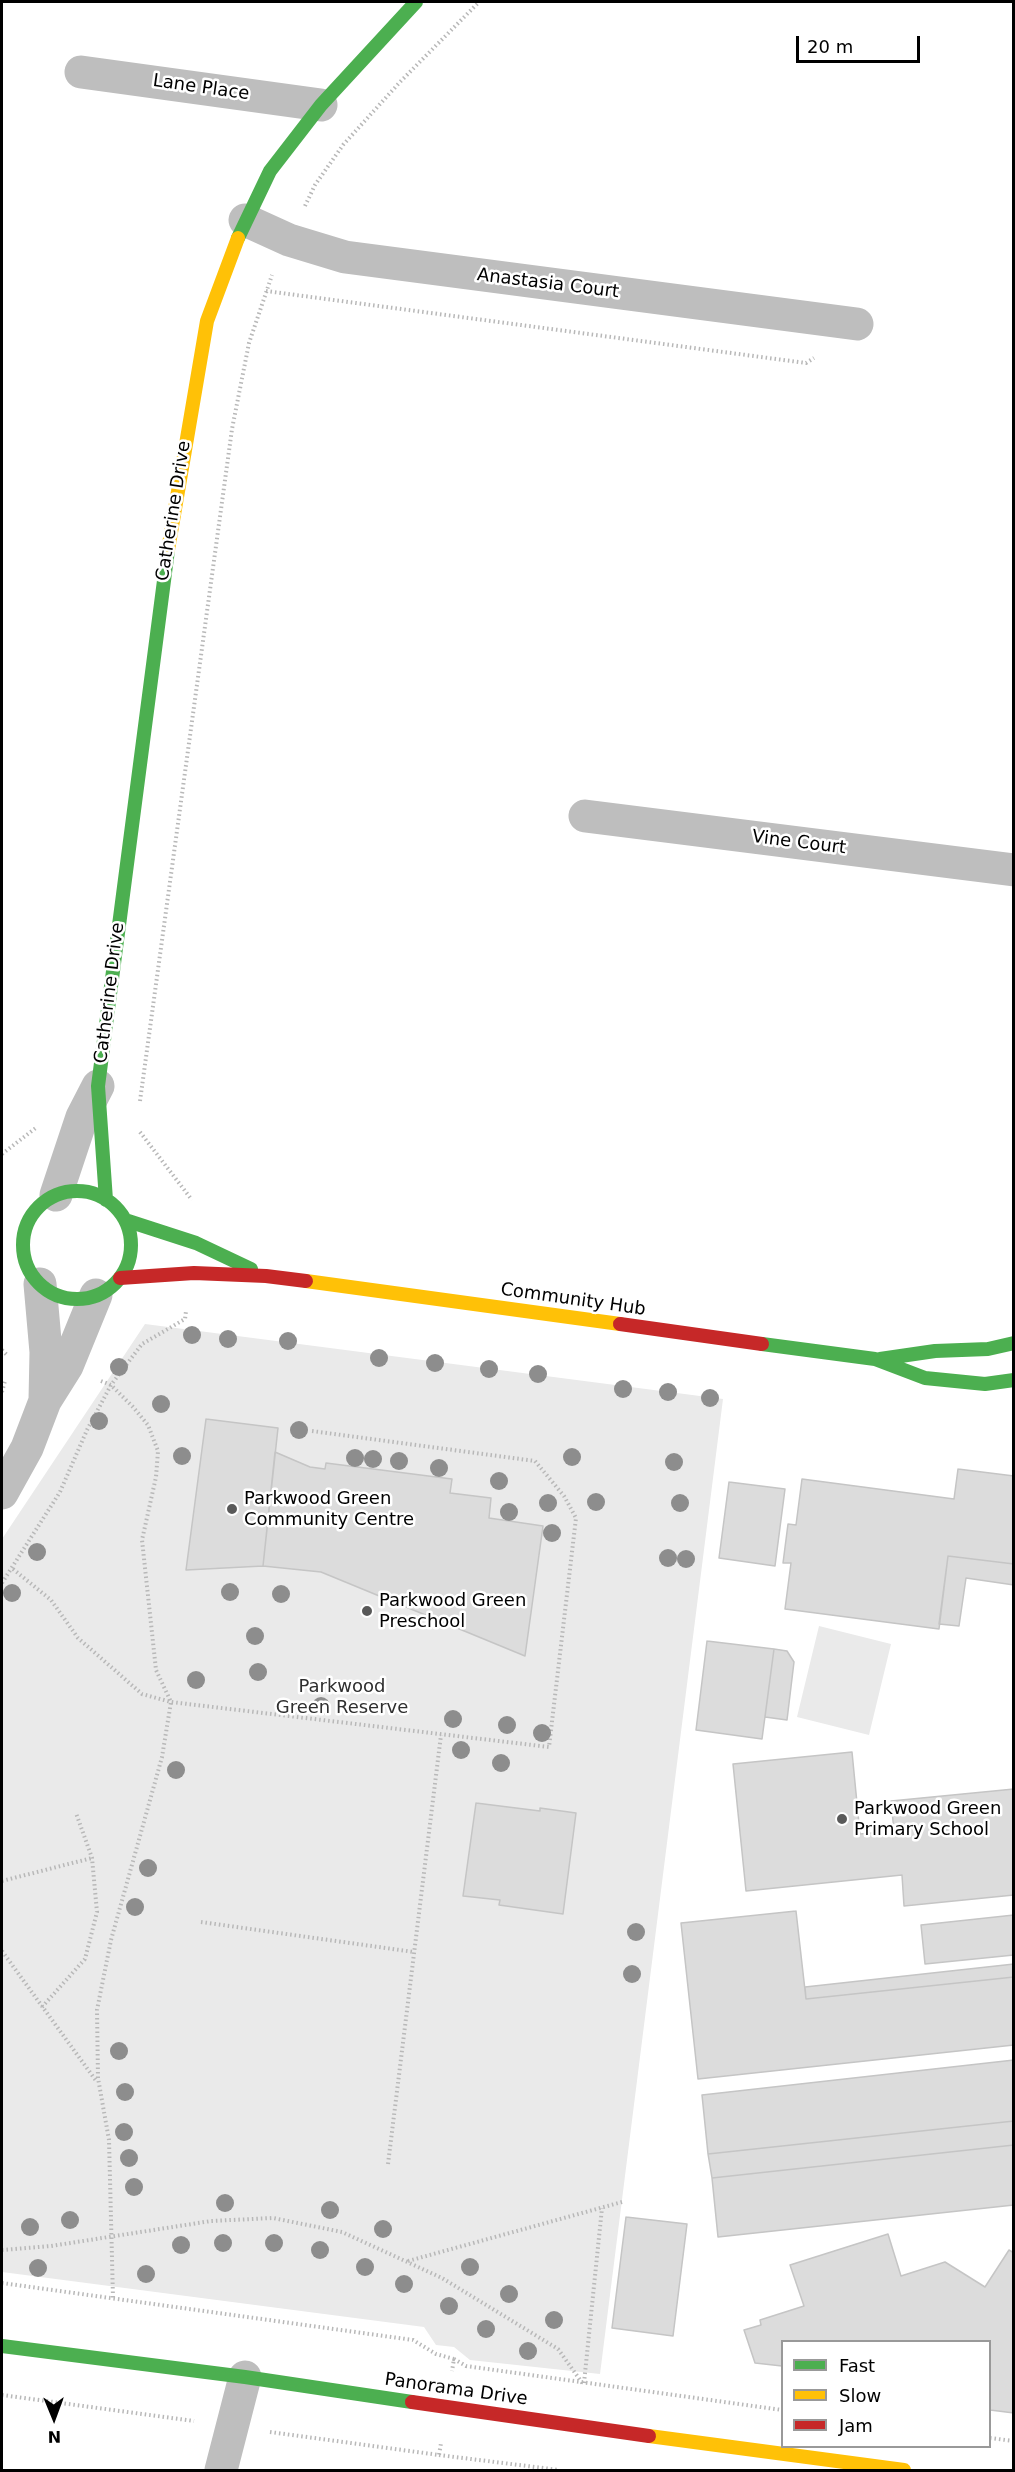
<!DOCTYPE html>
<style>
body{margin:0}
#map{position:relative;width:1015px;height:2472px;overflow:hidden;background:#fff;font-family:"DejaVu Sans",sans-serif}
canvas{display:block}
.frame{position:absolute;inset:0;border:3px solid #000;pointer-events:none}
.legend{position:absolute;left:781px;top:2340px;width:210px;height:108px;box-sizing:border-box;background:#fff;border:2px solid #999;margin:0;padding:8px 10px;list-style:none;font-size:18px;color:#000}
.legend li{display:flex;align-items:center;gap:12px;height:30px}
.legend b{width:30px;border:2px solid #999}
.north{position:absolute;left:24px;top:2388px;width:60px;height:60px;-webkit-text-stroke:4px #fff;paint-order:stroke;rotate:179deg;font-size:16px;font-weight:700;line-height:24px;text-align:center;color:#000}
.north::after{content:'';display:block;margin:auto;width:21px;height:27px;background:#000;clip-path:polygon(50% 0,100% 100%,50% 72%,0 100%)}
.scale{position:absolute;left:796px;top:36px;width:124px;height:27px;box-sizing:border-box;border:3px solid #000;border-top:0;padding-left:8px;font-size:18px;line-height:21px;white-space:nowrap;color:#000;-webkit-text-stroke:4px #fff;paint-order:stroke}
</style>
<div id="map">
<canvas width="1015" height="2472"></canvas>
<div class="frame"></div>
<ul class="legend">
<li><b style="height:8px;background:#4caf50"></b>Fast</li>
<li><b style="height:8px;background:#ffc107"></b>Slow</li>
<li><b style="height:8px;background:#c62828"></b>Jam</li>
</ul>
<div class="north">N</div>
<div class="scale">20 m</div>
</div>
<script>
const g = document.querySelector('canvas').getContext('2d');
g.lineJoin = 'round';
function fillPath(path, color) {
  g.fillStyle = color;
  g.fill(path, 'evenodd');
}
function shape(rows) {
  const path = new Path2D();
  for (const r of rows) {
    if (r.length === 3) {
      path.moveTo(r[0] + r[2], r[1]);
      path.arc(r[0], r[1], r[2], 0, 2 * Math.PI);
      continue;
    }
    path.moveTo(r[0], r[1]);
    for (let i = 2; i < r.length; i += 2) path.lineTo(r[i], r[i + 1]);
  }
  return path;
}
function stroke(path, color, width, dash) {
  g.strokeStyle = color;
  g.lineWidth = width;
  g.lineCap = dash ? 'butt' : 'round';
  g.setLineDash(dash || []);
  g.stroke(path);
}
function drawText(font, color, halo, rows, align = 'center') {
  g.font = font + ' "DejaVu Sans",sans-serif';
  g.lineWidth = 5;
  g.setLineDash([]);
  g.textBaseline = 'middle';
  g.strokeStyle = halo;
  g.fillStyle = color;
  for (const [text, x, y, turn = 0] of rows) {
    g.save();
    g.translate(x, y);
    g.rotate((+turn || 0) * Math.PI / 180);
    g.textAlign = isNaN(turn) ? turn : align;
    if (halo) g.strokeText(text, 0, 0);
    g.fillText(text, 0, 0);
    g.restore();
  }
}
fillPath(shape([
 [145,1324,723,1399,600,2374,470,2360,454,2347,436,2345,424,2327,2,2272,2,1539],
 [819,1626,891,1644,869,1735,797,1717]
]), '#eaeaea');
const building = shape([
 [206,1419,278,1428,263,1566,186,1570,206,1419],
 [275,1452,310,1467,325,1469,326,1463,452,1479,450,1493,491,1498,489,1518,543,1526,525,1656,321,1572,263,1566,275,1452],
 [958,1469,1014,1476,1014,1564,948,1556,939,1629,785,1609,791,1563,783,1563,788,1524,796,1525,802,1479,954,1499,958,1469],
 [729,1482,785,1489,775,1566,719,1558,729,1482],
 [948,1556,1014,1564,1014,1585,966,1578,959,1626,939,1624,948,1556],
 [707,1641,774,1649,762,1739,696,1730,707,1641],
 [774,1649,787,1651,794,1662,787,1720,765,1717,774,1649],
 [852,1752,860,1834,894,1831,891,1801,1014,1789,1014,1895,904,1906,902,1875,746,1891,733,1764,852,1752],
 [476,1803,540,1811,540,1808,576,1813,563,1914,499,1905,500,1900,463,1896,476,1803],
 [796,1911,806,1999,1014,1977,1014,2045,698,2079,681,1923,796,1911],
 [1014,1915,1014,1955,925,1964,921,1925,1014,1915],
 [1014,1964,1014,1977,806,1999,805,1987,1014,1964],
 [1014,2060,1014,2121,708,2154,702,2095,1014,2060],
 [1014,2121,1014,2145,712,2178,708,2154,1014,2121],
 [1014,2145,1014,2205,718,2237,712,2178,1014,2145],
 [626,2217,687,2224,673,2336,612,2328,626,2217],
 [888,2234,901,2276,945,2262,985,2287,1009,2250,1014,2253,1014,2413,990,2410,990,2342,782,2342,782,2366,755,2363,744,2330,761,2325,760,2320,804,2306,790,2265,888,2234]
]);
fillPath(building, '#dcdcdc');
stroke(building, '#c5c5c5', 1.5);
stroke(shape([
 [305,206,315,185,343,145,400,82,479,2],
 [266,291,806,363,814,358],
 [140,1101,232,429,249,343,272,275],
 [140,1132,192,1200],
 [2,1154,37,1127],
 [2,1350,8,1356],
 [101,1381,111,1385,133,1407,148,1425,158,1451,156,1477,142,1540,156,1670,171,1702,162,1757,111,1940,97,2010,98,2078,109,2140,113,2298],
 [2,1392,5,1381],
 [13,1569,51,1600,78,1638,142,1694,171,1702,549,1747,576,1518,564,1496,535,1461,312,1431],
 [2,1583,60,1492,87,1430,111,1385,142,1344,185,1319,186,1311],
 [2,1881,92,1858],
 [201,1922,414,1952],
 [2,1951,97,2082],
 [42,2007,85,1959,97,1912,92,1858,76,1813],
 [388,2164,441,1735],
 [2,2250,51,2246,211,2221,273,2218,342,2232,442,2278,558,2349,583,2384],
 [408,2261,622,2202],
 [2,2283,413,2340,436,2354,454,2359,452,2371],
 [454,2359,466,2366,782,2410],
 [584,2383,602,2208],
 [2,2395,194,2421],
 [270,2432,439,2455,441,2443],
 [990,2438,1014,2441],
 [439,2455,559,2470]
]), '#b8b8b8', 4, [1.5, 3]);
stroke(shape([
 [81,72,321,105],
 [245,220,289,240,345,257,857,324],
 [585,816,1014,870],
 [56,1195,82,1117,98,1086],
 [40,1284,46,1352,45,1400],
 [2,1493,27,1448,45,1401,67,1366,96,1295],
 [221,2470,245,2377]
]), '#bebebe', 33);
stroke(shape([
 [238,238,270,171,321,105,416,2],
 [77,1245,54],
 [106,1200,98,1086,168,550],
 [125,1220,196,1243,251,1269],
 [762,1344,875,1359,925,1378,985,1384,1014,1380],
 [880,1359,935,1351,988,1349,1014,1343],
 [2,2346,245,2377,412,2402]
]), '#4caf50', 14);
stroke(shape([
 [168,550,207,321,238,238],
 [306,1281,620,1324],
 [649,2436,904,2470]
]), '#ffc107', 14);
stroke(shape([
 [120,1278,194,1273,266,1276,306,1281],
 [620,1324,762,1344],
 [412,2402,649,2436]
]), '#c62828', 14);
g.fillStyle = '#8d8d8d';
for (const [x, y] of [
 [192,1335],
 [228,1339],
 [288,1341],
 [379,1358],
 [435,1363],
 [119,1367],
 [489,1369],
 [538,1374],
 [623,1389],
 [668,1392],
 [710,1398],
 [161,1404],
 [99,1421],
 [299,1430],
 [182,1456],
 [572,1457],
 [355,1458],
 [373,1459],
 [399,1461],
 [674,1462],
 [439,1468],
 [499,1481],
 [596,1502],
 [548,1503],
 [680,1503],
 [509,1512],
 [552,1533],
 [37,1552],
 [668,1558],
 [686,1559],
 [230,1592],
 [12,1593],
 [281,1594],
 [255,1636],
 [258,1672],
 [196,1680],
 [321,1706],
 [453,1719],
 [507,1725],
 [542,1733],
 [461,1750],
 [501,1763],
 [176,1770],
 [148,1868],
 [135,1907],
 [636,1932],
 [632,1974],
 [119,2051],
 [125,2092],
 [124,2132],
 [129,2158],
 [134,2187],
 [225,2203],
 [330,2210],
 [70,2220],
 [30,2227],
 [383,2229],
 [223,2243],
 [274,2243],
 [181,2245],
 [320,2250],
 [365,2267],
 [470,2267],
 [38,2268],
 [146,2274],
 [404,2284],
 [509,2294],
 [449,2306],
 [554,2320],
 [486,2329],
 [528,2351]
]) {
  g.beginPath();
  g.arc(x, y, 9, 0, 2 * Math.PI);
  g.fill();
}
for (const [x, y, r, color] of [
 [232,1509,6,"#595959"],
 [367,1611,6,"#595959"],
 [842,1819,6,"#595959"]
]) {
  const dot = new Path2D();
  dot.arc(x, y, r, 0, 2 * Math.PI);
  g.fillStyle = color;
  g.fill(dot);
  stroke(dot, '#fff', 2);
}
drawText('18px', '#000', '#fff', [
 ["Lane Place",201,88,8],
 ["Anastasia Court",548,284,7],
 ["Catherine Drive",174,511,-81],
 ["Vine Court",799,843,7],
 ["Catherine Drive",110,993,-83],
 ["Community Hub",573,1300,8],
 ["Panorama Drive",456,2390,8]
]);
drawText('18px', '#000', '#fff', [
 ["Parkwood Green",244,1499],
 ["Community Centre",244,1520],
 ["Parkwood Green",379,1601],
 ["Preschool",379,1622],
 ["Parkwood Green",854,1809],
 ["Primary School",854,1830]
], 'left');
drawText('18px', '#2f2f2f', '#fff', [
 ["Parkwood",342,1687],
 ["Green Reserve",342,1708]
]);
</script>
